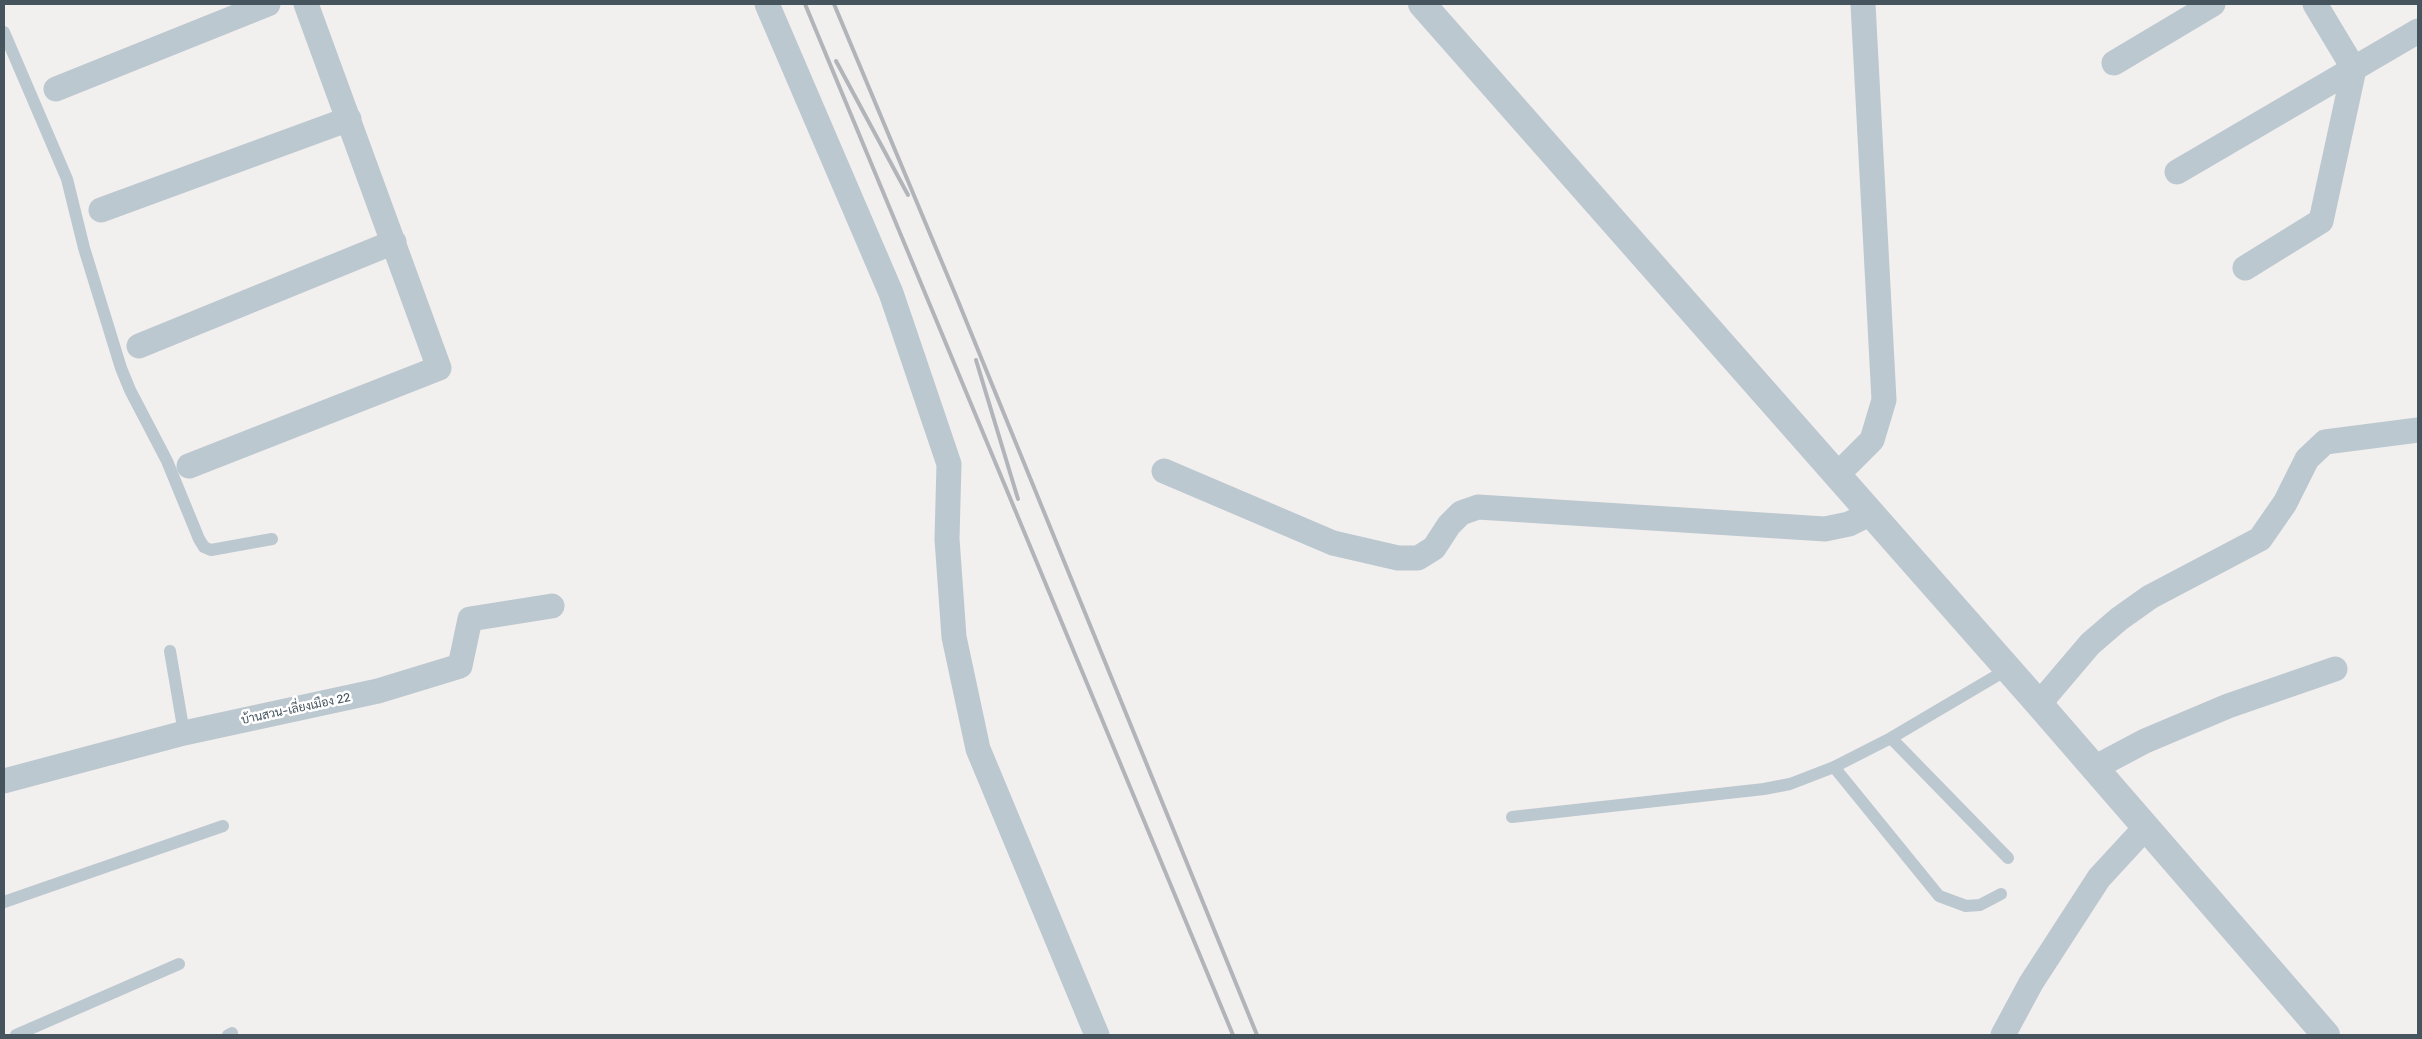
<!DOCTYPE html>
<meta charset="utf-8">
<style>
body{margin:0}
#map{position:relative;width:2422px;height:1039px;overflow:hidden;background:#f2efef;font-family:Rubik,sans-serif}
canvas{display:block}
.frame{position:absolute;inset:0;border:5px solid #46545e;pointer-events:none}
</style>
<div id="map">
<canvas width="2422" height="1039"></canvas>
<div class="frame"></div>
</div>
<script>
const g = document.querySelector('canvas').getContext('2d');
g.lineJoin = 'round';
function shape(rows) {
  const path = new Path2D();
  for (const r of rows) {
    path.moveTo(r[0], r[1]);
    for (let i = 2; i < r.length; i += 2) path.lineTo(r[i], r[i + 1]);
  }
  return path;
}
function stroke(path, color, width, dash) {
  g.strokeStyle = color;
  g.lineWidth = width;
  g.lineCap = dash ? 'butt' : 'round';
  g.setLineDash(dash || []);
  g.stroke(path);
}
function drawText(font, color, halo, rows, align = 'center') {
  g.font = font + ' Rubik,Sarabun,sans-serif';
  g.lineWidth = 5;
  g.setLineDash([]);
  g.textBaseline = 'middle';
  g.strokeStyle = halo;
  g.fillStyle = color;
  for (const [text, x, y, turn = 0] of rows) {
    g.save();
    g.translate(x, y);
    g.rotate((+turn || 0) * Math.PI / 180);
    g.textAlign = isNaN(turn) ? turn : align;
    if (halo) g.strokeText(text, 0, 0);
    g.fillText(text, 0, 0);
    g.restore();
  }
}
stroke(shape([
 [4,32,67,179,84,248,121,368,130,390,167,461,199,539,204,547,211,550,272,539],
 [170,651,184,733],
 [1891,738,2008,858],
 [1834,767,1939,896,1966,906,1980,905,2001,894],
 [1512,817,1764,789,1790,784,1834,767,1891,738,2008,669],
 [4,902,223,826],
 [16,1035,179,964],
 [228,1035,232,1033]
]), '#bcc8cf', 12);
stroke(shape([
 [767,4,891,293,949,464,947,539,954,637,978,749,1097,1035],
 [2114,63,2213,4],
 [56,89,268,4],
 [2177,172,2418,31],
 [101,210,349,119],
 [2245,268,2321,221,2354,69,2315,4],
 [139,346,394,242],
 [189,466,439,368,306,4],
 [1164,471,1333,543,1398,558,1418,558,1434,548,1449,525,1461,513,1478,507,1825,529,1849,524,1871,513],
 [1838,474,1872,440,1884,400,1863,4],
 [2039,704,2090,644,2119,619,2150,597,2260,539,2285,503,2307,459,2325,442,2418,430],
 [2094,768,2145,741,2228,706,2335,669],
 [4,781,184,733,378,691,460,666,470,619,552,606],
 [2003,1035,2031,983,2099,878,2146,827]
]), '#bcc8cf', 25);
stroke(shape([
 [1422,4,2039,704,2326,1035]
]), '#bcc8cf', 28);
stroke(shape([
 [805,4,1233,1035],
 [834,4,956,296,1257,1035],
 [836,61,908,195],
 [976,360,1018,499]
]), '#b1b5ba', 4);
drawText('12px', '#46545e', '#fff', [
 ["บ้านสวน-เลี่ยงเมือง 22",296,709,-12]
]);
</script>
